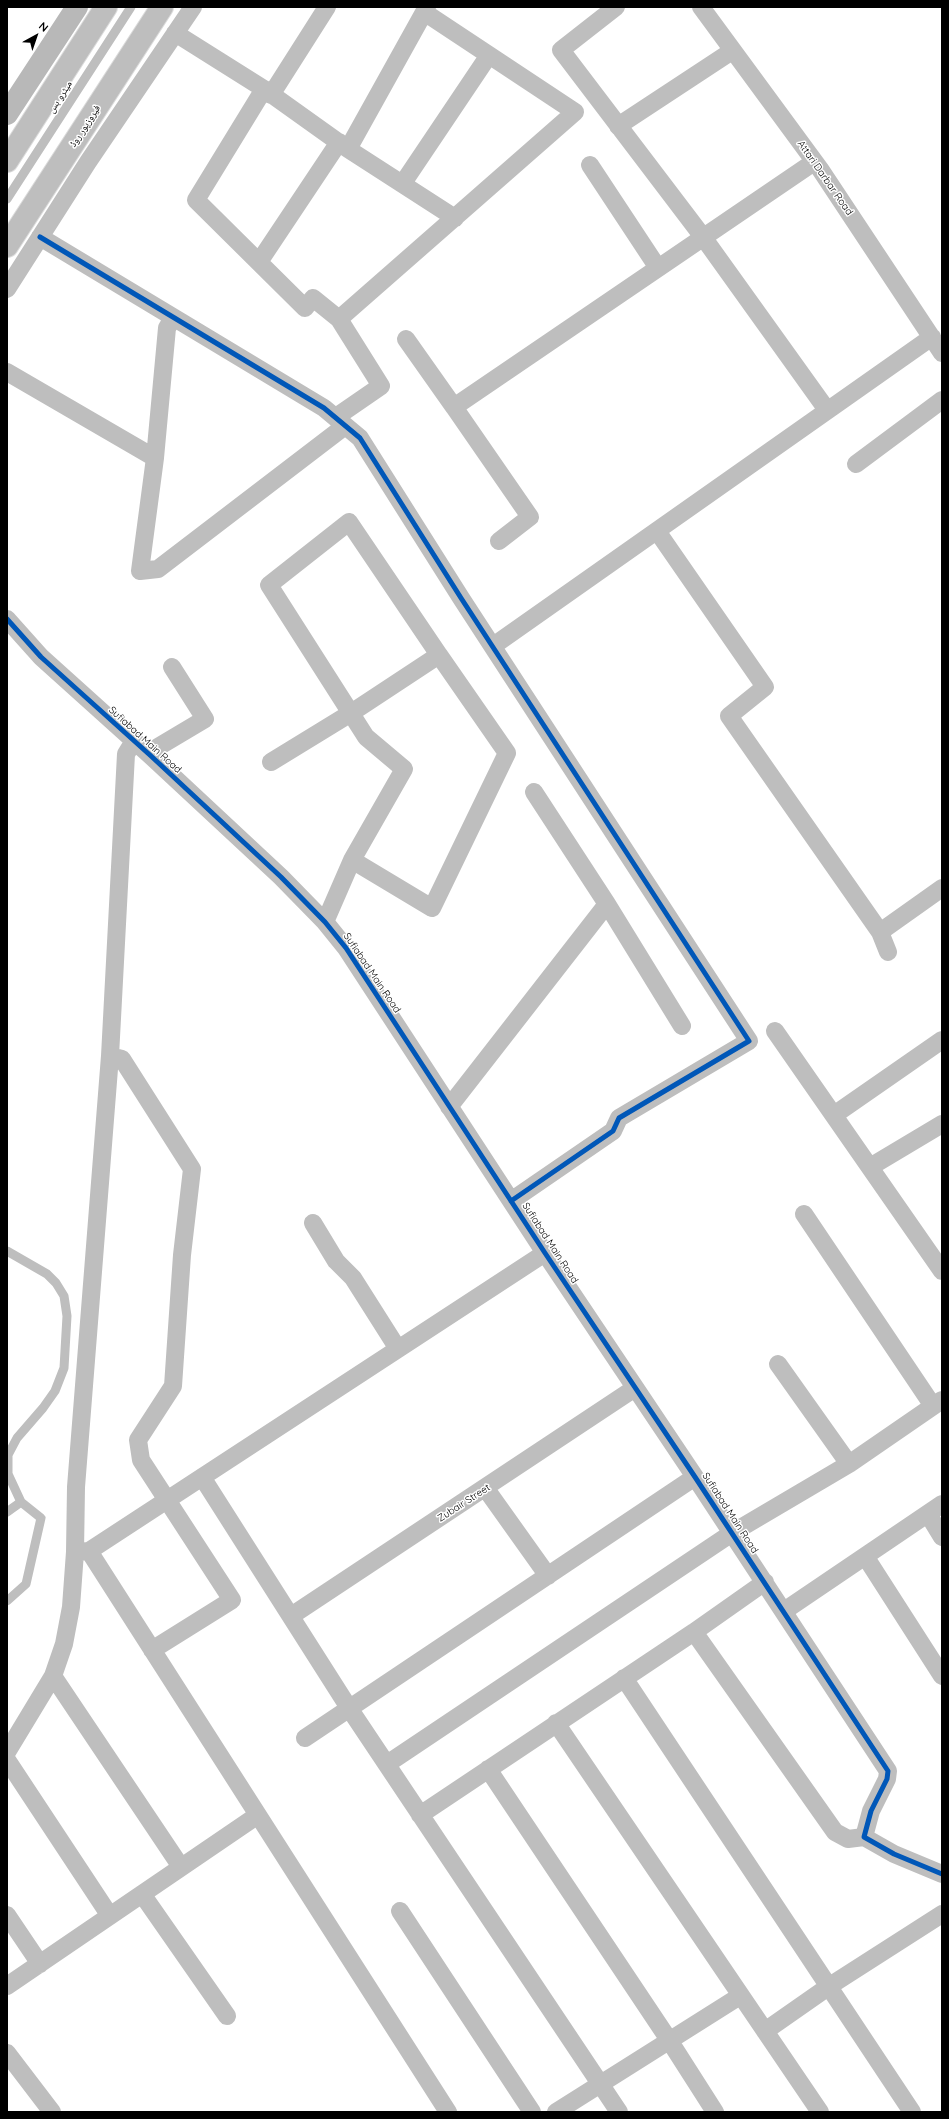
<!DOCTYPE html>
<meta charset="utf-8">
<style>
body{margin:0}
#map{position:relative;width:949px;height:2119px;overflow:hidden;background:#fff;font-family:Quicksand,sans-serif}
canvas{display:block}
.frame{position:absolute;inset:0;border:8px solid #000;pointer-events:none}
.north{position:absolute;left:16px;top:16px;width:40px;height:40px;-webkit-text-stroke:3px #fff;paint-order:stroke;rotate:40deg;font-size:11px;font-weight:700;line-height:16px;text-align:center;color:#000}
.north::after{content:'';display:block;margin:auto;width:14px;height:18px;background:#000;clip-path:polygon(50% 0,100% 100%,50% 72%,0 100%)}
</style>
<div id="map">
<canvas width="949" height="2119"></canvas>
<div class="frame"></div>
<div class="north">N</div>
</div>
<script>
const g = document.querySelector('canvas').getContext('2d');
g.lineJoin = 'round';
function shape(rows) {
  const path = new Path2D();
  for (const r of rows) {
    path.moveTo(r[0], r[1]);
    for (let i = 2; i < r.length; i += 2) path.lineTo(r[i], r[i + 1]);
  }
  return path;
}
function stroke(path, color, width, dash) {
  g.strokeStyle = color;
  g.lineWidth = width;
  g.lineCap = dash ? 'butt' : 'round';
  g.setLineDash(dash || []);
  g.stroke(path);
}
function drawText(font, color, halo, rows, align = 'center') {
  g.font = font + ' Quicksand,"Noto Naskh Arabic",sans-serif';
  g.lineWidth = 3;
  g.setLineDash([]);
  g.textBaseline = 'middle';
  g.strokeStyle = halo;
  g.fillStyle = color;
  for (const [text, x, y, turn = 0] of rows) {
    g.save();
    g.translate(x, y);
    g.rotate((+turn || 0) * Math.PI / 180);
    g.textAlign = isNaN(turn) ? turn : align;
    if (halo) g.strokeText(text, 0, 0);
    g.fillText(text, 0, 0);
    g.restore();
  }
}
const primary = shape([
 [7,161,106,7],
 [7,246,162,7]
]);
stroke(primary, '#dbdbdb', 24);
stroke(shape([
 [7,199,131,7],
 [7,1251,47,1274,56,1283,64,1296,67,1316,64,1368,55,1391,43,1408,17,1438,8,1455,8,1474,21,1502,41,1518,26,1584,7,1601],
 [7,1512,21,1502]
]), '#bebebe', 9);
stroke(shape([
 [616,7,561,50,703,237,827,410],
 [701,7,820,169,942,353],
 [175,33,264,89,348,149,455,218],
 [264,89,196,200,305,308,313,298,339,319,575,112,424,12],
 [271,95,327,7],
 [618,126,732,51],
 [348,149,427,7],
 [590,165,658,268],
 [403,183,489,55],
 [40,237,324,408,360,438,461,598,749,1041,619,1118,613,1131,511,1201],
 [259,262,339,142],
 [7,289,88,162,193,7],
 [173,318,167,328,155,458,140,571,158,569,345,426],
 [406,339,454,407,814,162],
 [7,372,155,458],
 [454,407,530,517,499,541],
 [336,417,381,386,339,319],
 [856,464,942,400],
 [657,531,765,687,729,716,880,932],
 [7,619,41,657,151,756,281,877,325,922,346,948,545,1253,695,1477,888,1771,887,1779,871,1811,864,1837,894,1854,942,1874],
 [493,646,932,337],
 [151,756,158,747,205,719,172,667],
 [271,762,351,713,439,655,507,753,432,908,352,860],
 [607,904,682,1026],
 [325,922,352,860,404,769,366,737,269,585,349,522,439,655],
 [888,952,880,932,942,888],
 [775,1031,942,1271],
 [110,1056,122,1059,192,1169,182,1255,173,1386,138,1440,141,1460,232,1600,152,1650],
 [449,1107,607,904,534,792],
 [834,1115,942,1040],
 [870,1167,942,1124],
 [804,1214,933,1406],
 [313,1223,336,1261,353,1278,398,1349],
 [849,1464,942,1400],
 [202,1477,349,1708,619,2112],
 [486,1489,548,1576],
 [928,1514,942,1537],
 [89,1551,448,2112],
 [78,1552,89,1551,545,1253],
 [865,1556,942,1676],
 [765,1582,694,1632,835,1832,848,1839,864,1837],
 [784,1611,942,1504],
 [291,1616,635,1388],
 [53,1676,181,1867],
 [624,1678,912,2112],
 [556,1723,820,2112],
 [305,1738,695,1477],
 [7,1752,53,1676,64,1644,71,1607,75,1552,76,1487,110,1056,126,754,134,741],
 [7,1760,110,1916],
 [387,1764,732,1533,849,1464,778,1364],
 [488,1769,669,2040,715,2112],
 [420,1815,694,1632],
 [142,1894,227,2016],
 [400,1911,532,2112],
 [7,1915,40,1964],
 [7,1986,258,1815],
 [765,2031,828,1987,942,1914],
 [7,2053,52,2112],
 [556,2112,740,1996]
]), '#bebebe', 18);
stroke(shape([
 [7,114,77,7]
]), '#b8b8b8', 22);
stroke(primary, '#bebebe', 22);
stroke(shape([
 [40,237,324,408,360,438,461,598,749,1041,619,1118,613,1131,511,1201],
 [7,619,41,657,151,756,281,877,325,922,346,948,545,1253,695,1477,888,1771,887,1779,871,1811,864,1837,894,1854,942,1874]
]), '#0057b8', 5);
drawText('10px', '#000', '#fff', [
 ["میٹرو بس",60,97,-57],
 ["فیروزپور روڈ",85,126,-57],
 ["Attari Darbar Road",825,178,55],
 ["Sufiabad Main Road",145,740,42],
 ["Sufiabad Main Road",372,973,56],
 ["Sufiabad Main Road",550,1243,57],
 ["Zubair Street",464,1503,-33],
 ["Sufiabad Main Road",730,1513,57]
]);
</script>
